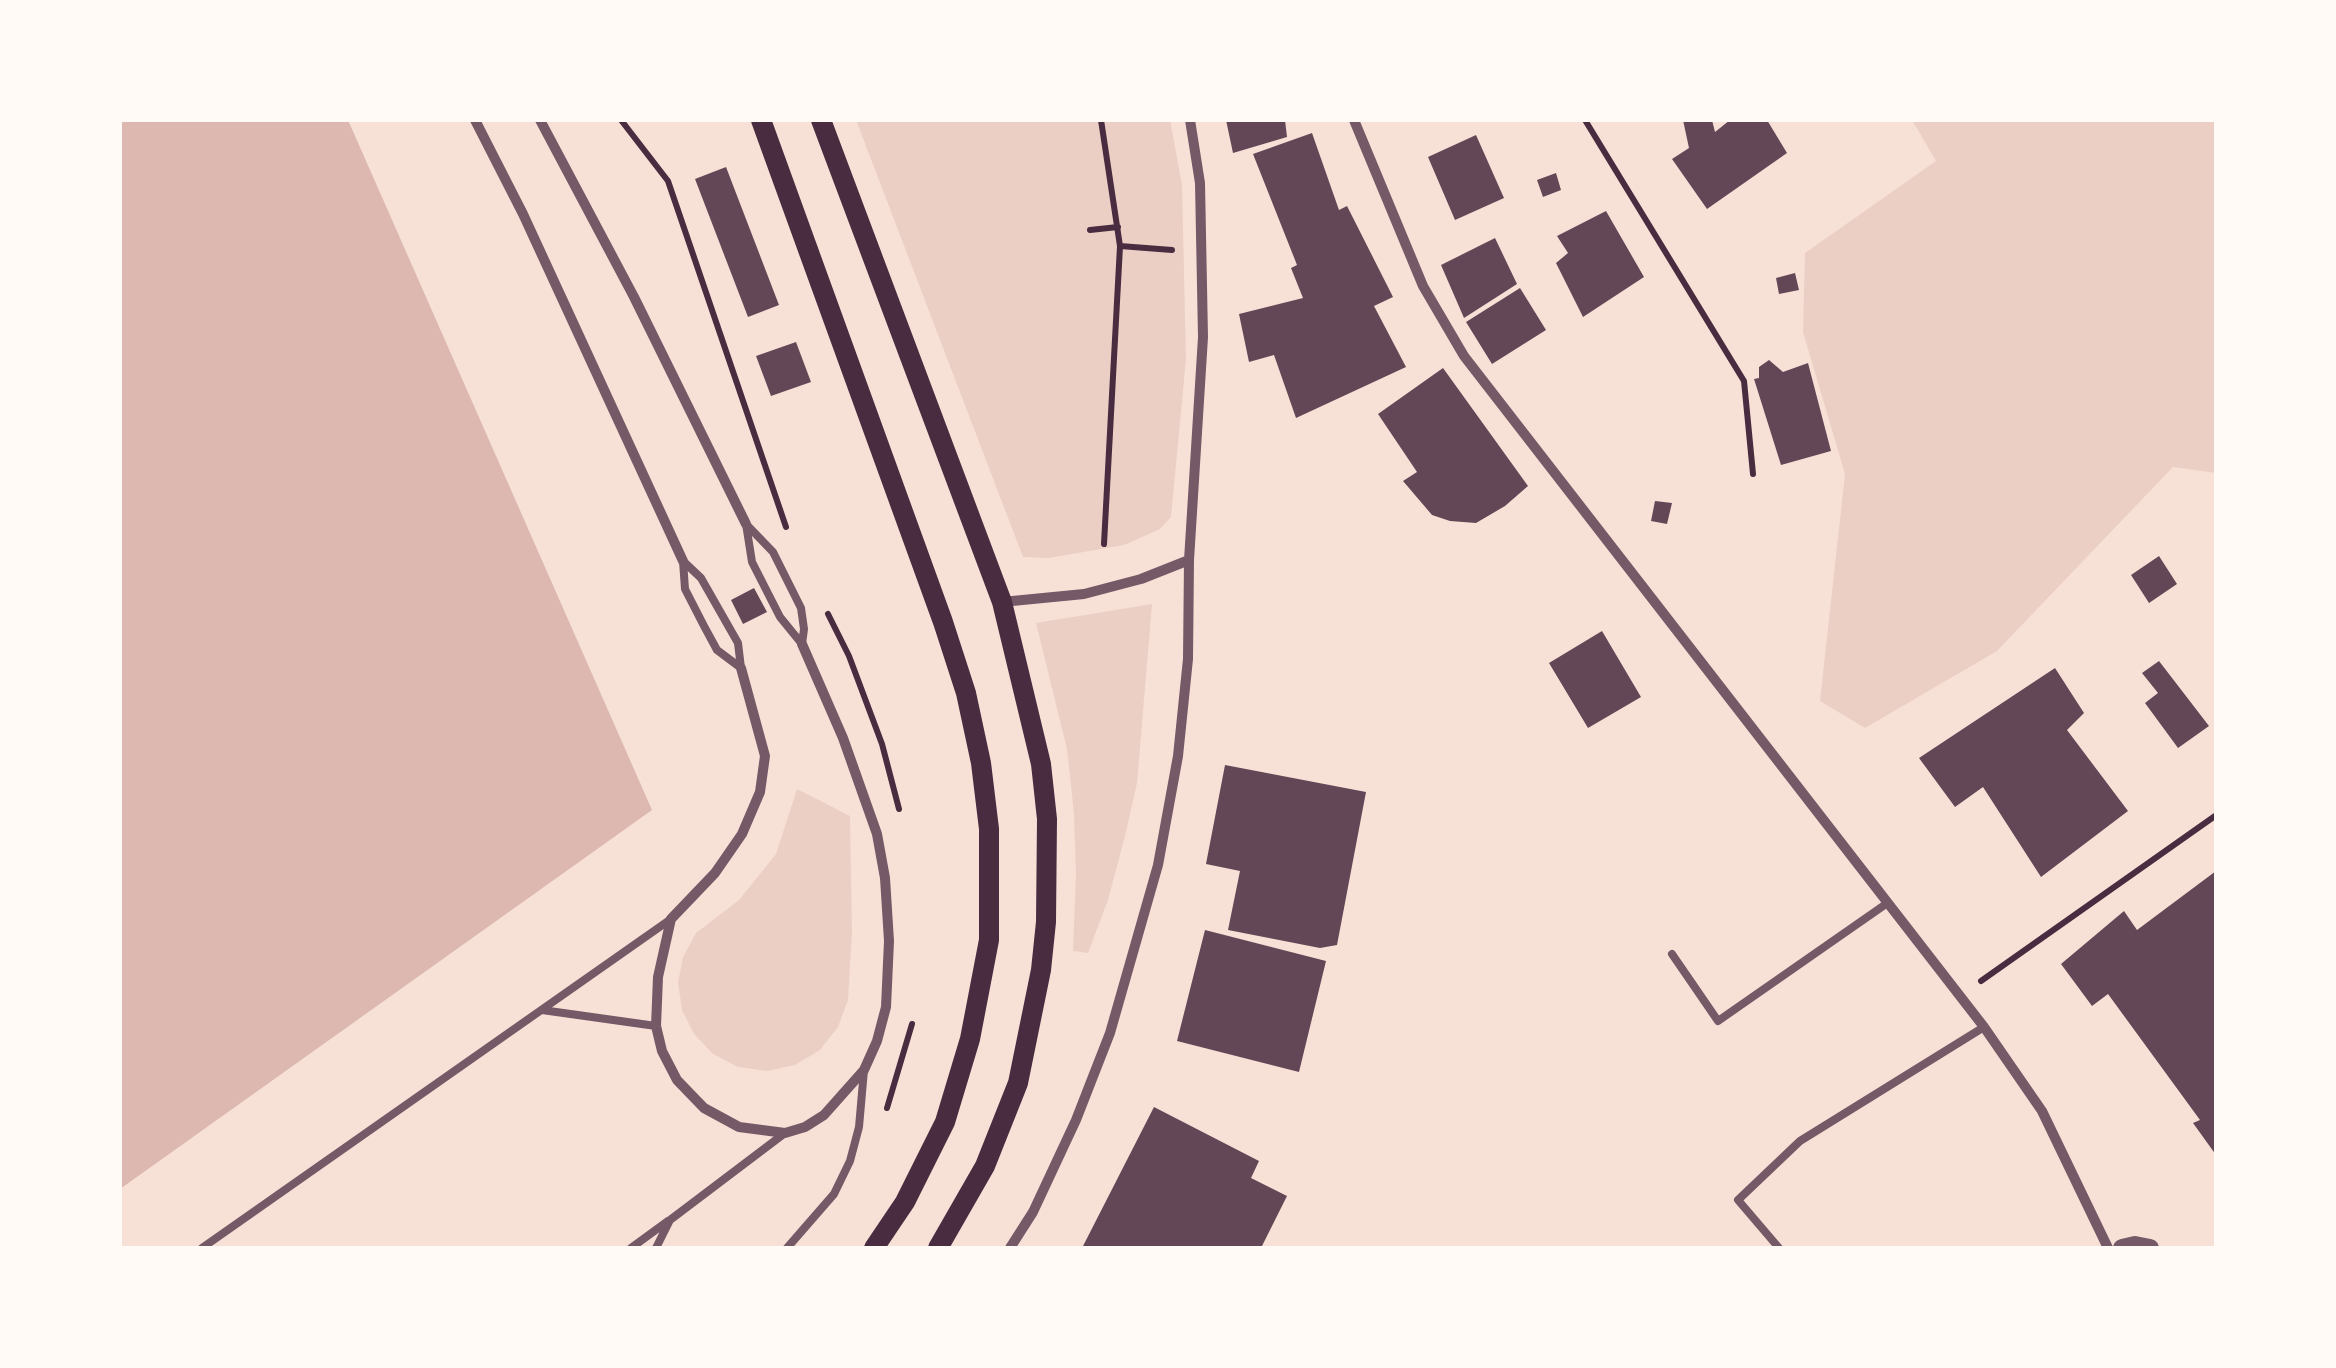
<!DOCTYPE html>
<style>
body{margin:0}
#map{position:relative;width:2336px;height:1368px;overflow:hidden;background:#f7e1d7;font-family:"Crimson Pro",serif}
canvas{display:block}
.frame{position:absolute;inset:0;border:122px solid #fffaf5;pointer-events:none}
</style>
<div id="map">
<canvas width="2336" height="1368"></canvas>
<div class="frame"></div>
</div>
<script>
const g = document.querySelector('canvas').getContext('2d');
g.lineJoin = 'round';
function fillPath(path, color) {
  g.fillStyle = color;
  g.fill(path, 'evenodd');
}
function shape(rows) {
  const path = new Path2D();
  for (const r of rows) {
    path.moveTo(r[0], r[1]);
    for (let i = 2; i < r.length; i += 2) path.lineTo(r[i], r[i + 1]);
  }
  return path;
}
function stroke(path, color, width, dash) {
  g.strokeStyle = color;
  g.lineWidth = width;
  g.lineCap = dash ? 'butt' : 'round';
  g.setLineDash(dash || []);
  g.stroke(path);
}
fillPath(shape([
 [856,120,1170,120,1182,185,1186,359,1171,517,1160,529,1124,545,1049,558,1023,557],
 [1912,120,2216,120,2216,473,2173,467,1997,651,1865,728,1820,701,1845,474,1803,332,1805,253,1936,161],
 [1152,604,1137,783,1125,836,1108,900,1088,953,1073,951,1076,874,1074,814,1067,749,1036,623],
 [797,789,850,816,852,933,848,1000,838,1027,820,1050,795,1065,767,1071,738,1067,713,1054,694,1034,682,1010,678,983,683,957,696,933,739,900,776,854]
]), '#ebcfc5');
fillPath(shape([
 [120,120,348,120,652,810,120,1189]
]), '#dcb8b0');
fillPath(shape([
 [1226,120,1285,120,1287,137,1233,153],
 [1683,120,1712,120,1715,132,1730,120,1767,120,1787,153,1707,209,1672,159,1689,148],
 [1312,133,1339,210,1347,206,1393,297,1374,306,1406,367,1296,418,1274,355,1249,362,1239,314,1303,298,1291,268,1297,265,1253,154],
 [1476,135,1504,198,1455,220,1428,157],
 [726,167,779,305,748,317,695,179],
 [1556,173,1561,190,1543,197,1537,180],
 [1606,211,1644,277,1583,317,1556,263,1568,253,1557,236],
 [1495,238,1517,284,1464,318,1441,265],
 [1795,273,1799,290,1779,294,1776,278],
 [1520,288,1546,330,1492,364,1466,322],
 [796,342,811,382,771,396,756,356],
 [1769,360,1783,372,1808,363,1831,451,1781,465,1754,379,1759,378,1759,367],
 [1443,368,1528,486,1505,506,1476,523,1450,521,1432,515,1403,481,1417,472,1378,414],
 [1655,501,1672,503,1667,524,1651,521],
 [2159,556,2177,584,2149,603,2131,575],
 [754,588,767,612,743,624,731,600],
 [1602,631,1641,697,1588,728,1549,663],
 [2159,661,2209,726,2178,748,2145,703,2158,693,2142,673],
 [2055,668,2084,713,2067,730,2128,811,2041,877,1983,787,1955,807,1919,758],
 [1225,765,1366,792,1337,945,1320,948,1228,930,1240,871,1206,864],
 [2216,871,2216,1155,2193,1123,2200,1120,2108,994,2092,1006,2061,964,2124,911,2137,930],
 [1205,930,1326,961,1299,1072,1177,1041],
 [1154,1107,1259,1161,1251,1178,1287,1196,1261,1248,1082,1248]
]), '#644757');
stroke(shape([
 [621,120,668,181,786,527],
 [1101,120,1120,246,1104,544],
 [1585,120,1744,381,1753,474],
 [1090,230,1118,227],
 [1120,246,1172,250],
 [828,614,849,656,882,744,899,809],
 [1981,981,2215,816],
 [887,1108,912,1024]
]), '#4a2c40', 6);
stroke(shape([
 [746,524,773,552,801,608,804,629,802,644],
 [746,524,752,562,780,617,802,644],
 [683,561,685,589,704,626,717,650,741,668],
 [683,561,701,578,738,643,741,668],
 [1672,954,1718,1021,1886,904],
 [542,1010,656,1026],
 [202,1248,671,919],
 [631,1248,668,1221],
 [656,1248,670,1220,785,1133],
 [787,1248,834,1194,850,1161,859,1127,864,1070],
 [1779,1248,1738,1200,1800,1141,1984,1027]
]), '#755966', 8);
stroke(shape([
 [475,120,523,214,683,561],
 [540,120,634,297,746,524],
 [1354,120,1423,286,1464,356,1984,1027,2042,1111,2108,1248],
 [1002,602,1084,594,1141,579,1189,560],
 [741,668,765,756,760,792,742,834,715,873,671,919,658,977,656,1026,662,1051,677,1080,704,1108,739,1127,785,1133,805,1127,824,1115,864,1070,877,1041,886,1007,889,941,885,878,877,834,843,738,802,644],
 [1010,1248,1033,1212,1076,1120,1110,1033,1158,865,1178,756,1188,659,1189,560,1203,337,1200,183,1190,120]
]), '#755966', 10);
stroke(shape([
 [2122,1248,2135,1245,2150,1248]
]), '#755966', 18);
stroke(shape([
 [761,120,943,622,966,693,981,763,989,829,989,940,970,1039,945,1122,905,1202,874,1248],
 [821,120,1002,602,1041,764,1047,819,1046,922,1041,970,1018,1083,985,1166,938,1248]
]), '#4a2c40', 20);
</script>
